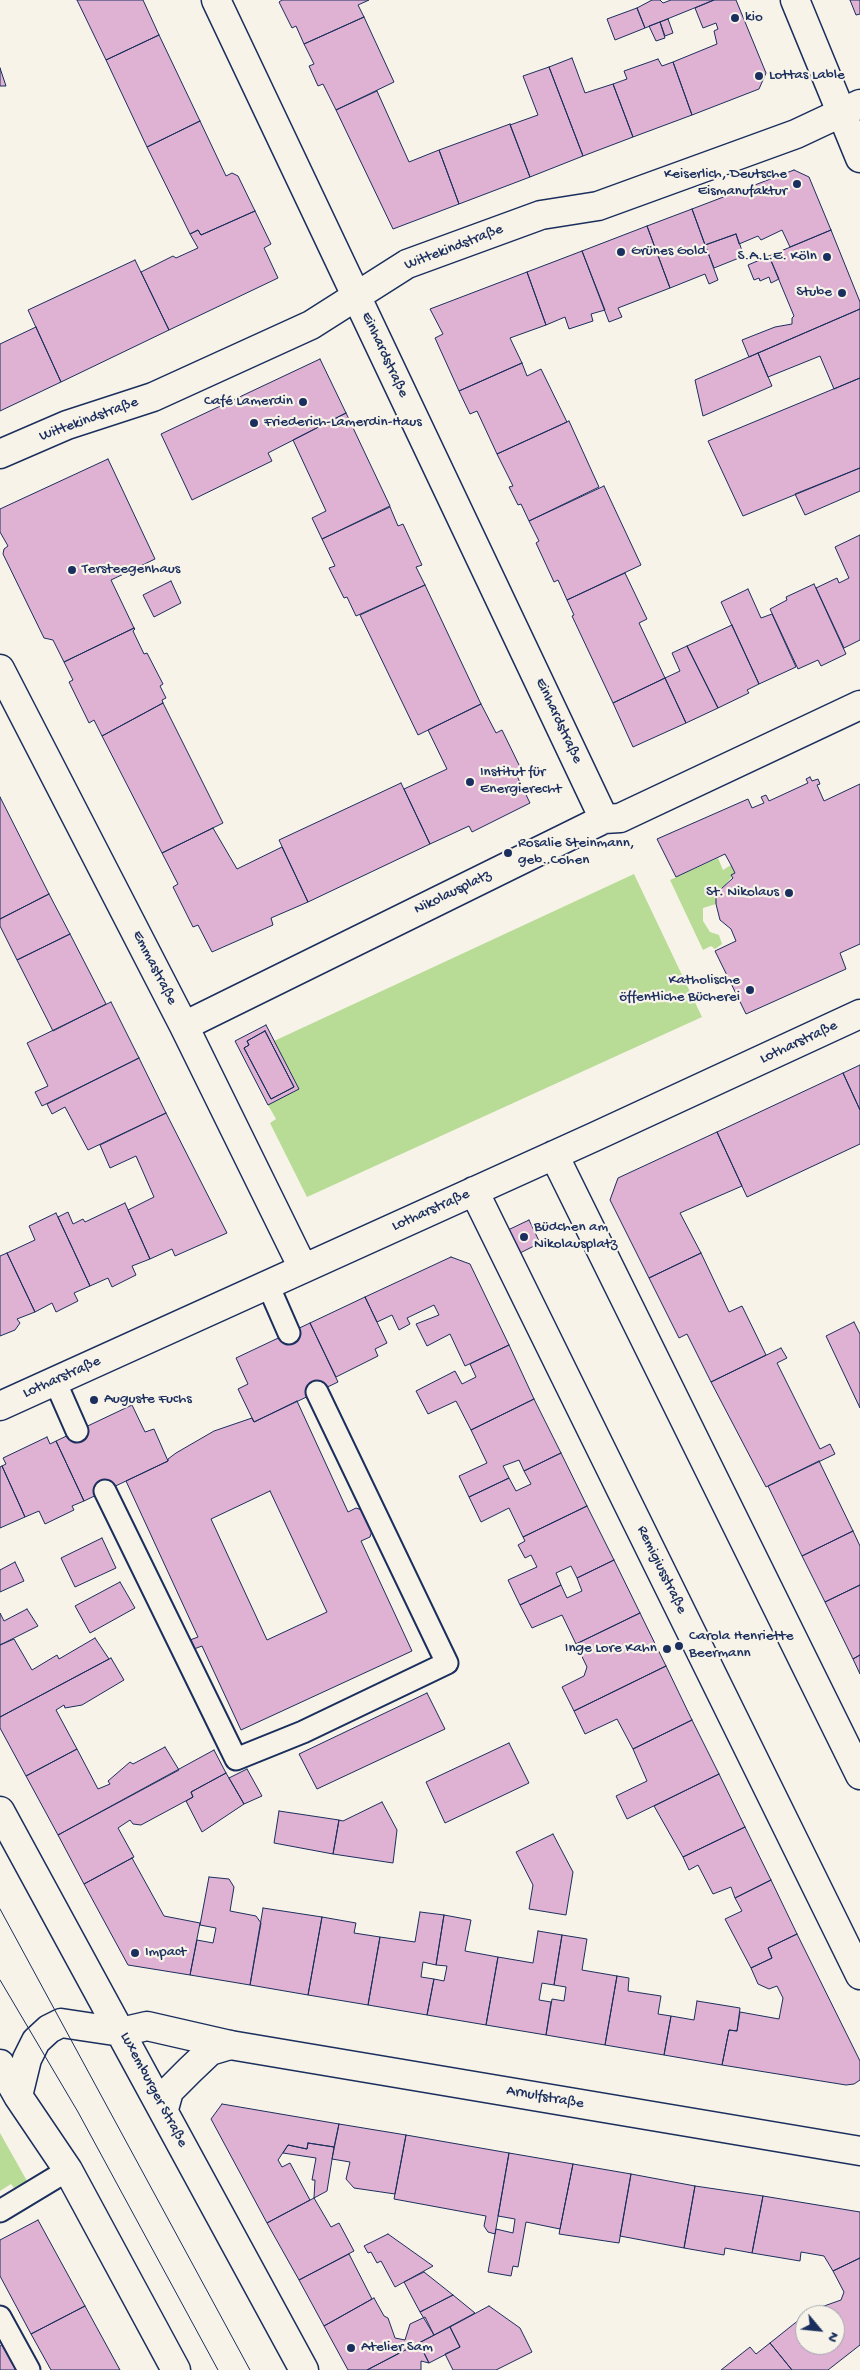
<!DOCTYPE html>
<meta charset="utf-8">
<style>
body{margin:0}
#map{position:relative;width:860px;height:2370px;overflow:hidden;background:#f7f3e8;font-family:"Gochi Hand",sans-serif}
canvas{display:block}
.north{position:absolute;left:795px;top:2305px;width:50px;height:50px;box-sizing:border-box;background:#f7f3e8;border:1px solid #9fa5b1;border-radius:50%;rotate:118deg;font-size:14px;font-weight:700;line-height:20px;text-align:center;color:#1b2f5e}
.north::after{content:'';display:block;margin:auto;width:18px;height:22px;background:#1b2f5e;clip-path:polygon(50% 0,100% 100%,50% 72%,0 100%)}
</style>
<div id="map">
<canvas width="860" height="2370"></canvas>
<div class="north">N</div>
</div>
<script>
const g = document.querySelector('canvas').getContext('2d');
g.lineJoin = 'round';
function fillPath(path, color) {
  g.fillStyle = color;
  g.fill(path, 'evenodd');
}
function shape(rows) {
  const path = new Path2D();
  for (const r of rows) {
    path.moveTo(r[0], r[1]);
    for (let i = 2; i < r.length; i += 2) path.lineTo(r[i], r[i + 1]);
  }
  return path;
}
function stroke(path, color, width, dash) {
  g.strokeStyle = color;
  g.lineWidth = width;
  g.lineCap = dash ? 'butt' : 'round';
  g.setLineDash(dash || []);
  g.stroke(path);
}
function drawText(font, color, halo, rows, align = 'center') {
  g.font = font + ' "Gochi Hand",sans-serif';
  g.lineWidth = 4.5;
  g.setLineDash([]);
  g.textBaseline = 'middle';
  g.strokeStyle = halo;
  g.fillStyle = color;
  for (const [text, x, y, turn = 0] of rows) {
    g.save();
    g.translate(x, y);
    g.rotate((+turn || 0) * Math.PI / 180);
    g.textAlign = isNaN(turn) ? turn : align;
    if (halo) g.strokeText(text, 0, 0);
    g.fillText(text, 0, 0);
    g.restore();
  }
}
fillPath(shape([
 [718,858,723,870,731,865,735,873,716,896,716,904,703,908,703,921,710,932,719,935,722,944,715,949,711,946,703,950,670,880],
 [634,874,702,1017,307,1197,270,1123,276,1119,268,1105,299,1088,274,1041],
 [0,2133,27,2181,14,2188,11,2184,0,2191]
]), '#b8dc96');
const building = shape([
 [77,0,143,0,159,35,106,60,77,0],
 [282,0,369,0,358,5,364,17,304,44,296,26,292,28,279,2,282,0],
 [652,0,660,0,663,3,671,0,714,0,645,28,637,8,652,0],
 [714,0,736,0,766,73,759,89,692,115,673,62,717,44,714,31,718,29,716,23,703,28,695,8,714,0],
 [850,0,860,0,860,14,856,15,850,0],
 [637,8,645,28,615,40,607,19,637,8],
 [364,17,394,82,336,110,323,84,318,86,309,66,314,64,304,44,364,17],
 [668,19,673,33,665,36,660,22,668,19],
 [660,22,665,38,656,41,649,26,660,22],
 [159,35,200,121,147,147,106,60,159,35],
 [572,58,585,93,613,84,633,137,583,156,549,67,572,58],
 [658,59,662,66,673,62,692,115,633,137,613,84,627,79,624,71,658,59],
 [549,67,583,156,530,177,510,125,538,115,523,76,549,67],
 [0,68,6,86,0,86,0,68],
 [377,91,409,162,439,150,459,204,393,229,336,110,377,91],
 [200,121,226,176,232,173,238,176,255,211,201,235,198,230,190,234,147,147,200,121],
 [510,124,530,177,459,204,439,150,510,124],
 [794,170,809,177,831,230,790,247,782,230,761,240,758,236,739,244,736,234,705,245,692,209,794,170],
 [692,209,718,280,709,284,705,274,670,288,647,226,692,209],
 [255,211,271,244,264,248,278,278,169,330,141,272,173,256,176,258,198,248,190,234,198,230,201,235,255,211],
 [647,226,670,288,618,308,622,317,609,322,582,251,647,226],
 [831,230,860,302,860,309,749,357,742,340,775,327,792,324,792,318,794,316,769,256,831,230],
 [736,234,744,256,714,268,705,245,736,234],
 [582,251,605,310,591,314,593,321,569,329,565,317,546,325,527,272,582,251],
 [769,256,779,279,771,283,769,277,760,281,759,278,754,280,748,265,769,256],
 [135,260,169,330,61,382,28,310,135,260],
 [527,272,546,325,510,338,522,363,459,391,435,338,443,334,430,309,527,272],
 [860,309,860,378,834,389,820,356,768,377,758,353,860,309],
 [36,327,61,382,0,411,0,344,36,327],
 [758,353,772,386,703,416,695,380,758,353],
 [320,359,346,413,268,453,272,461,192,500,161,434,320,359],
 [522,363,527,376,541,369,567,422,497,454,477,411,470,414,459,391,522,363],
 [860,378,860,468,743,516,708,441,860,378],
 [346,413,390,506,322,539,312,518,326,511,293,440,346,413],
 [569,421,599,487,529,521,521,504,518,505,509,487,513,486,497,454,569,421],
 [108,459,155,559,111,580,134,628,64,662,53,640,44,638,3,554,4,549,8,546,0,532,0,509,108,459],
 [860,468,860,491,805,515,795,494,860,468],
 [604,486,641,565,567,600,558,580,554,582,536,543,539,541,529,521,604,486],
 [390,507,398,526,403,524,422,565,416,567,425,585,356,616,347,597,344,598,329,568,335,566,322,539,390,507],
 [860,535,860,640,844,648,816,588,837,578,839,583,849,578,835,547,860,535],
 [625,573,647,619,639,623,665,678,613,703,572,616,574,615,567,600,625,573],
 [171,581,181,603,154,617,143,595,171,581],
 [814,584,846,654,821,666,818,660,798,669,770,609,787,600,786,597,814,584],
 [425,585,481,704,418,735,360,615,425,585],
 [748,589,761,618,772,614,796,667,759,684,721,602,748,589],
 [732,625,759,684,747,690,749,693,718,708,687,646,732,625],
 [134,628,135,629,133,631,144,654,147,653,163,684,160,686,166,698,162,700,163,703,102,736,94,720,89,723,69,682,73,680,64,662,134,628],
 [687,646,718,708,686,723,665,678,680,671,672,653,687,646],
 [665,678,686,723,633,747,613,703,665,678],
 [163,703,223,823,162,853,102,736,163,703],
 [481,704,496,733,502,730,522,771,516,774,530,803,472,832,469,826,430,844,404,789,447,769,428,730,481,704],
 [810,777,812,781,818,779,820,784,817,785,824,801,860,784,860,944,840,953,846,969,746,1014,715,951,736,941,731,929,720,920,716,904,716,896,721,889,733,878,731,875,735,873,731,865,725,854,676,877,657,839,748,799,752,808,764,803,761,797,766,795,769,801,808,783,806,779,810,777],
 [401,783,430,844,308,902,279,840,401,783],
 [0,797,49,894,0,919,0,797],
 [213,828,237,869,282,847,308,902,271,918,273,925,212,952,198,925,193,927,173,887,178,884,162,853,213,828],
 [49,894,70,934,17,960,0,926,0,919,49,894],
 [70,934,106,1004,53,1031,17,960,70,934],
 [111,1002,139,1058,42,1106,35,1092,48,1086,27,1043,111,1002],
 [266,1025,299,1089,268,1105,235,1041,266,1025],
 [265,1031,294,1087,271,1099,244,1048,249,1045,247,1041,265,1031],
 [265,1031,294,1087,271,1099,244,1048,249,1045,247,1041,265,1031],
 [139,1058,166,1113,88,1150,65,1107,52,1114,47,1104,139,1058],
 [860,1065,860,1110,843,1073,860,1065],
 [843,1073,860,1110,860,1144,747,1197,717,1132,843,1073],
 [166,1113,227,1233,175,1256,172,1249,150,1259,128,1210,154,1197,136,1156,110,1168,100,1145,166,1113],
 [717,1132,742,1186,680,1213,701,1253,649,1278,610,1200,618,1178,717,1132],
 [125,1203,150,1259,132,1266,136,1275,112,1287,108,1278,90,1286,58,1217,68,1212,73,1224,83,1219,85,1222,125,1203],
 [56,1213,90,1286,74,1293,78,1301,56,1312,52,1303,35,1312,7,1253,35,1240,29,1226,56,1213],
 [529,1220,540,1243,520,1253,508,1230,529,1220],
 [7,1253,35,1312,17,1319,20,1323,15,1330,0,1336,0,1256,7,1253],
 [701,1253,729,1312,742,1306,766,1355,711,1382,687,1334,679,1338,649,1278,701,1253],
 [451,1257,470,1264,509,1345,465,1366,450,1334,427,1346,416,1324,439,1315,434,1305,407,1318,410,1324,399,1330,392,1315,377,1322,365,1297,451,1257],
 [365,1297,387,1343,375,1349,378,1356,336,1377,310,1323,365,1297],
 [854,1322,860,1334,860,1408,826,1336,854,1322],
 [310,1323,338,1382,254,1422,238,1389,248,1384,236,1358,310,1323],
 [509,1345,534,1399,471,1430,456,1401,428,1414,416,1391,455,1371,462,1384,476,1377,470,1364,509,1345],
 [781,1348,787,1358,777,1363,820,1449,830,1444,835,1454,766,1487,711,1382,781,1348],
 [534,1399,561,1453,524,1471,519,1460,503,1466,509,1478,469,1497,459,1476,487,1463,471,1430,534,1399],
 [297,1401,348,1512,356,1508,368,1512,373,1527,370,1537,361,1541,412,1651,241,1730,202,1646,194,1649,190,1640,198,1637,126,1481,168,1461,168,1459,176,1453,214,1431,252,1418,254,1422,297,1401],
 [270,1491,327,1612,267,1640,211,1519,270,1491],
 [132,1405,145,1432,154,1429,168,1461,84,1501,56,1441,132,1405],
 [47,1437,50,1444,56,1441,84,1501,72,1506,74,1510,45,1524,39,1511,25,1517,2,1466,6,1464,3,1458,47,1437],
 [561,1453,587,1506,523,1537,509,1508,481,1522,469,1497,509,1478,516,1491,531,1484,524,1471,561,1453],
 [819,1461,853,1531,802,1556,768,1486,819,1461],
 [2,1466,25,1517,0,1528,0,1467,2,1466],
 [587,1506,614,1560,577,1578,571,1566,556,1573,561,1585,520,1605,508,1580,537,1567,531,1555,525,1558,518,1545,525,1541,523,1537,587,1506],
 [853,1531,860,1546,860,1585,825,1602,802,1556,853,1531],
 [102,1538,116,1568,75,1587,61,1558,102,1538],
 [614,1560,640,1613,576,1644,562,1615,532,1628,520,1605,561,1585,567,1598,582,1591,577,1578,614,1560],
 [15,1562,24,1581,0,1592,0,1570,15,1562],
 [120,1582,135,1608,90,1633,75,1606,120,1582],
 [860,1585,860,1655,853,1659,825,1602,860,1585],
 [27,1609,38,1626,0,1645,0,1613,4,1621,27,1609],
 [640,1613,666,1666,574,1711,562,1687,584,1676,587,1667,576,1644,640,1613],
 [95,1638,109,1659,0,1717,0,1645,14,1639,32,1670,57,1655,59,1659,95,1638],
 [860,1655,860,1674,853,1659,860,1655],
 [111,1658,124,1680,82,1705,65,1708,64,1705,56,1710,77,1749,26,1776,0,1728,0,1717,111,1658],
 [666,1666,692,1720,633,1749,617,1719,585,1734,574,1711,666,1666],
 [427,1693,445,1729,317,1789,299,1754,427,1693],
 [692,1720,719,1774,627,1819,616,1796,647,1781,633,1749,692,1720],
 [509,1743,529,1783,445,1823,426,1782,509,1743],
 [165,1747,179,1770,58,1835,26,1776,77,1749,98,1789,110,1784,108,1781,130,1762,133,1764,165,1747],
 [214,1750,226,1773,191,1792,193,1797,141,1825,133,1824,130,1820,118,1828,134,1857,84,1884,58,1835,214,1750],
 [247,1769,262,1796,244,1804,229,1778,247,1769],
 [226,1773,244,1804,202,1832,186,1801,193,1797,191,1792,226,1773],
 [719,1774,745,1827,683,1857,654,1806,719,1774],
 [382,1802,397,1830,393,1863,333,1854,339,1820,343,1821,382,1802],
 [279,1811,339,1820,333,1854,274,1843,279,1811],
 [745,1827,771,1880,735,1898,731,1887,713,1894,698,1865,689,1870,683,1857,745,1827],
 [553,1834,573,1872,566,1915,529,1909,533,1885,516,1852,553,1834],
 [132,1858,164,1916,200,1923,190,1975,128,1965,84,1884,132,1858],
 [209,1877,229,1879,234,1887,230,1911,256,1916,261,1923,250,1985,190,1975,197,1940,213,1943,216,1928,200,1925,209,1877],
 [771,1880,797,1934,768,1948,772,1958,751,1968,725,1919,742,1911,735,1898,771,1880],
 [263,1908,322,1917,308,1995,250,1985,263,1908],
 [420,1912,444,1915,436,1965,423,1962,421,1977,434,1979,427,2015,368,2005,380,1937,415,1942,420,1912],
 [444,1915,471,1920,465,1951,498,1957,486,2025,427,2015,434,1979,444,1981,447,1966,436,1965,444,1915],
 [322,1917,356,1923,354,1933,380,1937,368,2005,308,1995,322,1917],
 [538,1931,562,1935,554,1985,542,1983,539,2000,551,2002,546,2035,486,2025,498,1957,533,1963,538,1931],
 [797,1934,860,2061,860,2080,854,2084,846,2085,722,2065,729,2030,737,2031,740,2012,779,2019,783,1998,777,1986,769,1989,758,1984,751,1968,772,1958,768,1948,797,1934],
 [562,1935,587,1939,582,1970,617,1976,605,2045,546,2035,552,1999,564,2001,566,1987,554,1985,562,1935],
 [617,1976,629,1978,628,1991,661,1996,658,2014,671,2016,664,2055,605,2045,617,1976],
 [697,2001,740,2008,737,2031,729,2030,722,2065,664,2055,671,2016,694,2020,697,2001],
 [222,2104,339,2124,334,2147,308,2143,307,2149,288,2145,278,2160,282,2167,290,2163,310,2200,267,2223,211,2119,222,2104],
 [339,2124,406,2135,395,2194,354,2188,346,2179,350,2162,332,2159,339,2124],
 [406,2135,509,2153,495,2234,488,2232,484,2226,486,2216,394,2199,406,2135],
 [308,2143,334,2147,327,2191,314,2198,315,2180,312,2180,316,2158,283,2153,288,2145,307,2149,308,2143],
 [509,2153,573,2164,560,2229,526,2222,518,2267,513,2266,511,2276,488,2272,496,2229,513,2233,515,2219,498,2216,509,2153],
 [573,2164,631,2174,619,2243,559,2234,573,2164],
 [631,2174,695,2186,684,2248,620,2236,631,2174],
 [695,2186,763,2196,752,2253,725,2248,724,2255,684,2248,695,2186],
 [763,2196,860,2212,860,2258,833,2271,824,2256,801,2252,800,2261,752,2253,763,2196],
 [314,2198,331,2227,339,2223,354,2251,299,2280,267,2223,314,2198],
 [38,2220,85,2306,31,2334,0,2276,0,2240,38,2220],
 [388,2234,433,2266,395,2287,381,2261,377,2263,371,2252,368,2253,364,2246,388,2234],
 [349,2254,372,2299,324,2326,299,2280,349,2254],
 [860,2258,860,2345,828,2370,792,2370,770,2343,805,2315,805,2345,835,2345,835,2315,805,2315,810,2311,841,2300,844,2292,833,2271,860,2258],
 [424,2272,453,2295,420,2312,404,2282,424,2272],
 [453,2295,475,2313,434,2335,420,2312,453,2295],
 [374,2298,384,2316,388,2318,395,2338,405,2340,410,2324,425,2317,434,2335,367,2370,348,2370,324,2326,374,2298],
 [85,2306,120,2370,51,2370,31,2334,85,2306],
 [489,2306,520,2328,532,2352,496,2370,453,2370,445,2354,460,2347,450,2327,489,2306],
 [450,2327,460,2347,429,2363,419,2343,450,2327],
 [5,2343,19,2370,0,2370,0,2346,5,2343],
 [419,2343,429,2363,421,2361,421,2370,367,2370,419,2343],
 [770,2343,792,2370,721,2370,750,2347,756,2354,770,2343]
]);
fillPath(building, '#dfb1d2');
stroke(building, '#1b2f5e', 1);
const lane = shape([
 [268,1285,289,1333],
 [55,1381,77,1431],
 [105,1491,236,1759,303,1732,447,1663,317,1392],
 [0,2211,68,2170],
 [0,2317,29,2370]
]);
const street = shape([
 [216,0,604,819],
 [0,454,67,425,153,397,311,325,407,264,541,215,598,206,796,134,860,104],
 [0,669,184,1026,303,1268],
 [184,1026,604,819,620,818,860,705],
 [554,1155,860,1775],
 [474,1191,860,1975],
 [0,1406,594,1137,860,1014]
]);
const secondary = shape([
 [795,0,860,158],
 [121,2032,147,2026,230,2045,860,2151]
]);
const primary = shape([
 [0,1811,304,2370],
 [0,2064,18,2096,68,2170,176,2370],
 [18,2096,27,2059,36,2041,49,2029,61,2023,121,2032],
 [164,2109,169,2091,190,2070,210,2051,230,2045]
]);
stroke(lane, '#1b2f5e', 25);
stroke(street, '#1b2f5e', 31);
stroke(secondary, '#1b2f5e', 31);
stroke(primary, '#1b2f5e', 31);
stroke(lane, '#f7f3e8', 21);
stroke(street, '#f7f3e8', 28);
stroke(secondary, '#f7f3e8', 28);
stroke(primary, '#f7f3e8', 28);
stroke(shape([
 [0,1909,250,2370],
 [0,1980,78,2112,218,2370]
]), '#1b2f5e', 1);
for (const [x, y, r, color] of [
 [735,18,5,"#1b2f5e"],
 [759,76,5,"#1b2f5e"],
 [797,184,5,"#1b2f5e"],
 [621,252,5,"#1b2f5e"],
 [827,257,5,"#1b2f5e"],
 [842,293,5,"#1b2f5e"],
 [303,402,5,"#1b2f5e"],
 [254,423,5,"#1b2f5e"],
 [72,570,5,"#1b2f5e"],
 [470,782,5,"#1b2f5e"],
 [508,853,5,"#1b2f5e"],
 [789,893,5,"#1b2f5e"],
 [750,990,5,"#1b2f5e"],
 [524,1237,5,"#1b2f5e"],
 [94,1400,5,"#1b2f5e"],
 [679,1646,5,"#1b2f5e"],
 [667,1649,5,"#1b2f5e"],
 [135,1953,5,"#1b2f5e"],
 [351,2348,5,"#1b2f5e"]
]) {
  const dot = new Path2D();
  dot.arc(x, y, r, 0, 2 * Math.PI);
  g.fillStyle = color;
  g.fill(dot);
  stroke(dot, '#f7f3e8', 2);
}
drawText('15px', '#1b2f5e', '#f7f3e8', [
 ["kio",745,18],
 ["Lottas Lable",769,76],
 ["Keiserlich, Deutsche",787,175,"right"],
 ["Eismanufaktur",787,192,"right"],
 ["Grünes Gold",631,252],
 ["S.A.L.E. Köln",817,257,"right"],
 ["Stube",832,293,"right"],
 ["Café Lamerdin",293,402,"right"],
 ["Friederich-Lamerdin-Haus",264,423],
 ["Tersteegenhaus",82,570],
 ["Institut für",480,773],
 ["Energierecht",480,790],
 ["Rosalie Steinmann,",518,844],
 ["geb. Cohen",518,861],
 ["St. Nikolaus",779,893,"right"],
 ["Katholische",740,981,"right"],
 ["öffentliche Bücherei",740,998,"right"],
 ["Büdchen am",534,1228],
 ["Nikolausplatz",534,1245],
 ["Auguste Fuchs",104,1400],
 ["Carola Henriette",689,1637],
 ["Beermann",689,1654],
 ["Inge Lore Kahn",657,1649,"right"],
 ["Impact",145,1953],
 ["Atelier Sam",361,2348]
], 'left');
drawText('15px', '#1b2f5e', '#f7f3e8', [
 ["Wittekindstraße",454,248,-21],
 ["Einhardstraße",384,355,65],
 ["Wittekindstraße",89,420,-20],
 ["Einhardstraße",558,721,65],
 ["Nikolausplatz",453,893,-26],
 ["Emmastraße",154,968,63],
 ["Lotharstraße",799,1043,-25],
 ["Lotharstraße",431,1211,-24],
 ["Lotharstraße",62,1378,-24],
 ["Remigiusstraße",661,1570,64],
 ["Luxemburger Straße",153,2090,62],
 ["Arnulfstraße",545,2098,10]
]);
</script>
